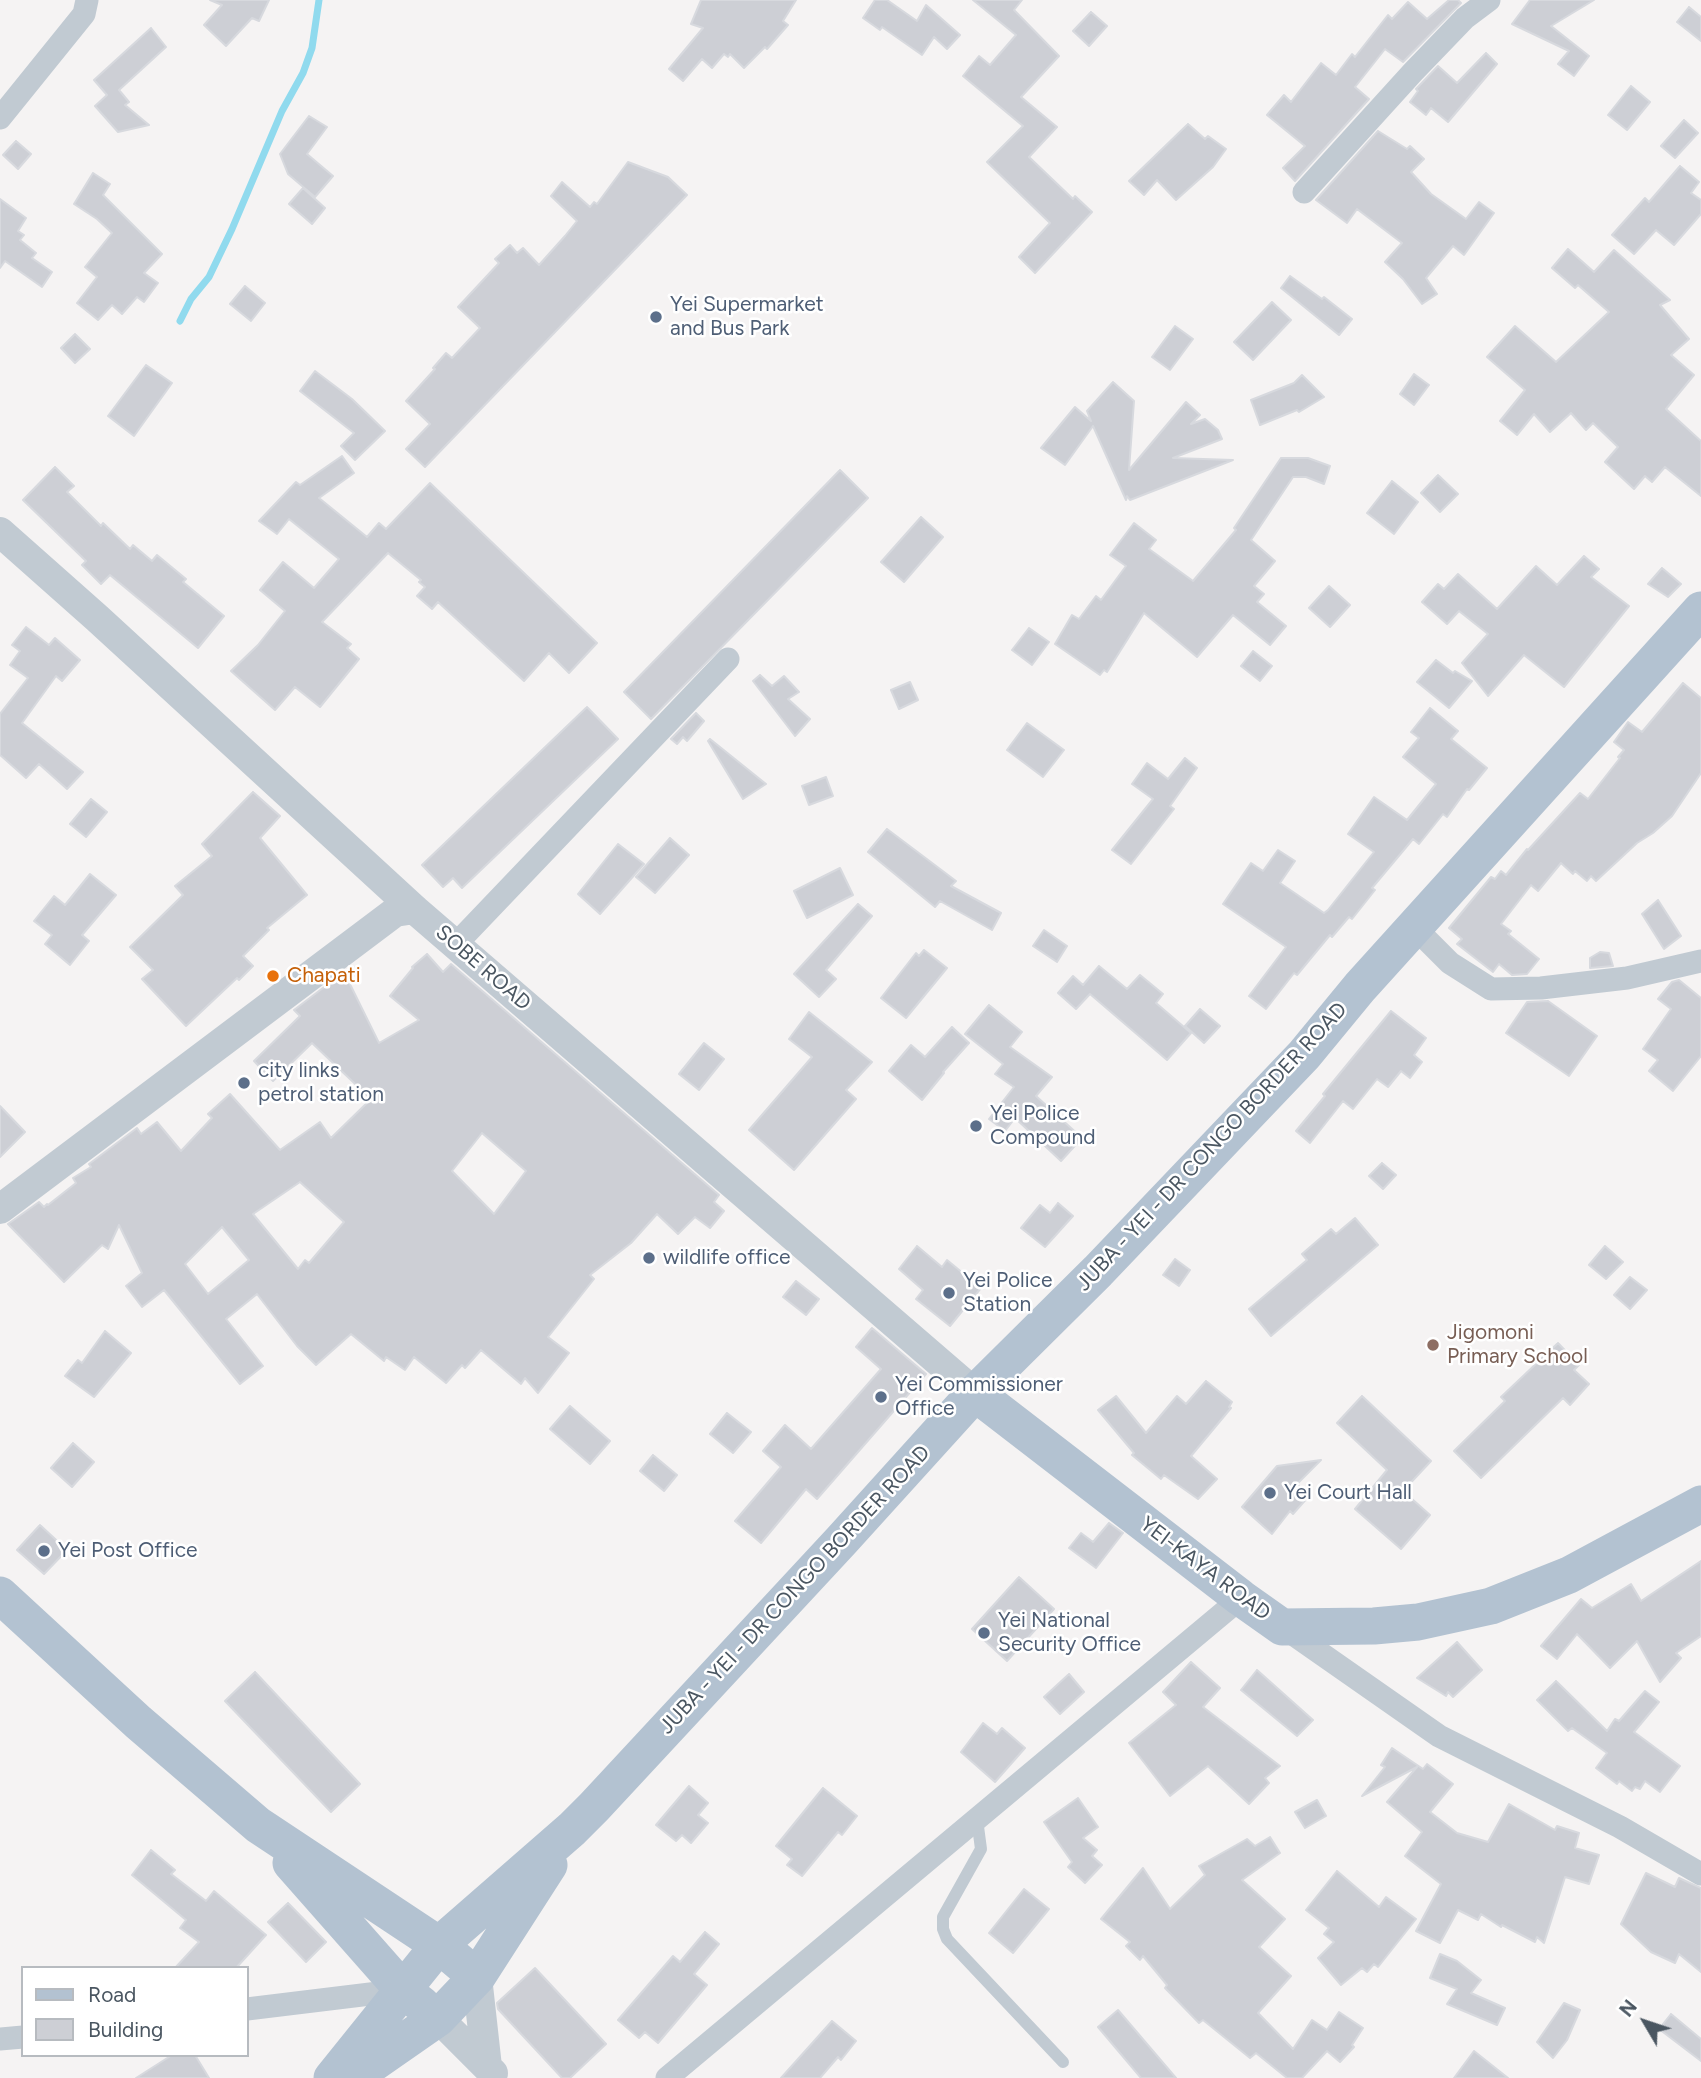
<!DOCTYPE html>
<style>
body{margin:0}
#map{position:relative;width:1701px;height:2078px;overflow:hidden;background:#f5f3f3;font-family:Figtree,sans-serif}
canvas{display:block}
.legend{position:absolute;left:21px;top:1966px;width:228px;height:91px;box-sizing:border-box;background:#fff;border:2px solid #b7bbc0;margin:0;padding:9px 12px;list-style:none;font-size:21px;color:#4a5661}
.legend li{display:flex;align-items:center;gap:14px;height:35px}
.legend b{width:35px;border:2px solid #b7bbc0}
.north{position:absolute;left:1610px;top:1987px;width:70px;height:70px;-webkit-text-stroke:5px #fff;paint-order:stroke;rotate:309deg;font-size:19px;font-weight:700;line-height:28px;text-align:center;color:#4a5661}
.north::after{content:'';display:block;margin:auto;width:24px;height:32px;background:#4a5661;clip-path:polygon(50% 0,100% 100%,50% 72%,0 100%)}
</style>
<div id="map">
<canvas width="1701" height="2078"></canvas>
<ul class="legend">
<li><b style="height:9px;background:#b3c2d1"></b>Road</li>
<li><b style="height:19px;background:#cdcfd5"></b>Building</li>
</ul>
<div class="north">N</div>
</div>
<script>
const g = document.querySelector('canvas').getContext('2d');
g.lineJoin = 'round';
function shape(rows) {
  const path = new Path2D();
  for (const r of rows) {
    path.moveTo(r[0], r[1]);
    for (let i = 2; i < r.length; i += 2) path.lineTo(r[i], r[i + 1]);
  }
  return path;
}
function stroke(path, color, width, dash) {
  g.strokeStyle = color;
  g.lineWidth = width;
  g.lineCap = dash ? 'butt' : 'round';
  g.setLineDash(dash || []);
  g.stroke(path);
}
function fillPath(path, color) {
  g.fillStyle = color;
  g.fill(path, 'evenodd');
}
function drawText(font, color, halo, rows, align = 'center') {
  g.font = font + ' Figtree,sans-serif';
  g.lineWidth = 5;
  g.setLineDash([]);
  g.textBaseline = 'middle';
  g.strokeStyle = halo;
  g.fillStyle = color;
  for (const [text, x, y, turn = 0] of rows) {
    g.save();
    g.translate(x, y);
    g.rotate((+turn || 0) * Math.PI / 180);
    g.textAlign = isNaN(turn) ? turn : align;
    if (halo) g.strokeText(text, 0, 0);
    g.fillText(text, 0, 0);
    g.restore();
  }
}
stroke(shape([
 [180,321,191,299,209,277,232,229,282,111,303,73,312,48,319,0]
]), '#90daee', 7);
const building = shape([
 [210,0,269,0,259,21,252,18,226,46,204,25,222,5,210,0],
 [701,0,796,0,783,21,788,25,767,49,765,47,744,68,730,54,728,57,724,54,712,68,702,59,683,81,669,69,703,28,691,24,701,0],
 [875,0,887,0,917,21,926,5,960,35,947,49,934,37,922,55,882,27,880,30,863,18,875,0],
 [973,0,1022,0,1014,10,1059,56,1021,97,1057,127,1029,157,1073,199,1075,196,1092,212,1035,273,1019,257,1050,223,987,162,1023,126,963,76,979,56,990,65,1016,35,973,0],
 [1449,0,1458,0,1461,3,1403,62,1385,49,1355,87,1369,99,1295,181,1283,168,1305,146,1267,115,1284,95,1291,102,1321,63,1336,75,1352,54,1355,57,1388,15,1392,19,1408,2,1427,19,1449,0],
 [1530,0,1594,0,1551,26,1589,56,1574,76,1558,64,1569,51,1512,24,1530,0],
 [1689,7,1701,17,1701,41,1677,22,1689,7],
 [1091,12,1107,26,1089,46,1073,31,1091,12],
 [151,28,166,47,119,90,129,102,125,105,149,125,118,132,95,106,107,95,94,80,151,28],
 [1486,53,1497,64,1448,122,1431,108,1426,115,1410,102,1418,91,1416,89,1438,66,1457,83,1486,53],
 [1631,86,1650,102,1627,130,1608,115,1631,86],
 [309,116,327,127,307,154,333,176,315,197,288,174,280,154,309,116],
 [1684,120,1698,133,1675,158,1661,146,1684,120],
 [1188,124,1205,139,1208,136,1226,149,1213,167,1176,200,1157,180,1144,195,1129,181,1188,124],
 [1378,131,1407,149,1410,146,1424,159,1411,172,1431,194,1466,219,1479,202,1494,213,1464,255,1453,246,1426,278,1437,294,1422,304,1403,279,1385,262,1402,243,1357,209,1347,223,1316,200,1378,131],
 [16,141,31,154,18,169,3,155,16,141],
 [628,162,668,177,687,195,425,467,406,449,430,424,406,401,435,369,433,368,446,353,452,358,480,328,458,307,499,263,495,259,510,245,517,253,523,248,539,265,565,236,577,221,551,196,562,182,590,207,594,202,597,204,628,162],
 [1680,166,1699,182,1691,193,1701,200,1701,214,1674,245,1656,230,1634,254,1612,235,1645,198,1649,202,1680,166],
 [93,173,110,184,103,195,162,254,144,273,158,283,144,302,137,297,122,314,112,305,98,320,77,303,97,277,85,267,112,233,97,219,74,204,93,173],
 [303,188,325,208,312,224,289,204,303,188],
 [0,199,26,218,18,231,24,235,20,240,36,253,32,258,52,272,42,287,5,261,0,268,0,199],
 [1568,249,1594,272,1614,250,1670,300,1660,305,1689,339,1671,355,1694,375,1666,409,1701,441,1701,496,1665,467,1652,482,1645,476,1634,489,1605,462,1618,447,1593,423,1586,430,1571,413,1550,432,1534,414,1517,435,1500,421,1525,390,1487,357,1515,326,1556,362,1609,312,1578,285,1575,288,1552,268,1568,249],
 [1290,276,1322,299,1324,297,1352,319,1339,335,1281,288,1290,276],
 [245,286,265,303,251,321,230,304,245,286],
 [1272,302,1291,320,1253,360,1234,342,1272,302],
 [1175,326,1193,339,1170,370,1152,357,1175,326],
 [75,334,90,349,75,363,61,348,75,334],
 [146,365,172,383,134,436,108,416,146,365],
 [315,371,352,399,385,431,355,460,341,446,354,433,300,391,315,371],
 [1414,374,1429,385,1414,405,1400,394,1414,374],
 [1302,375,1324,397,1299,412,1297,410,1260,425,1251,400,1294,383,1302,375],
 [1113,382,1134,401,1129,470,1186,402,1200,415,1191,424,1205,419,1218,430,1222,439,1173,458,1233,460,1130,500,1127,496,1126,500,1093,426,1065,465,1041,448,1075,407,1091,421,1087,411,1113,382],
 [342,456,354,473,319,498,367,537,379,523,386,529,430,483,597,643,569,673,549,653,524,681,438,602,432,609,417,596,425,587,419,582,421,580,388,553,322,622,351,644,347,648,359,659,320,707,295,687,275,710,231,671,258,645,285,611,260,590,283,562,314,588,339,559,289,519,277,534,259,521,296,482,300,485,342,456],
 [1281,458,1308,458,1330,466,1324,484,1306,477,1293,477,1251,540,1275,561,1254,586,1264,594,1257,602,1286,626,1270,645,1233,615,1197,657,1144,613,1107,672,1104,670,1100,675,1055,644,1072,615,1079,619,1096,596,1101,600,1126,566,1110,555,1134,523,1156,540,1149,549,1193,581,1236,530,1234,528,1281,458],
 [55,467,74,486,67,492,101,526,103,523,130,549,133,545,152,561,157,555,186,579,183,582,224,616,198,648,110,575,101,584,82,565,86,561,23,500,55,467],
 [840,470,868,498,651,719,624,692,840,470],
 [1438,475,1458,494,1440,512,1421,493,1438,475],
 [1392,481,1418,502,1394,534,1367,513,1392,481],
 [921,517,943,537,904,582,881,562,921,517],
 [1584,556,1599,569,1591,577,1629,606,1564,687,1524,655,1488,696,1462,663,1488,634,1459,611,1447,624,1422,602,1438,584,1444,589,1458,574,1497,609,1536,566,1557,585,1584,556],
 [1662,568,1681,584,1668,597,1648,584,1662,568],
 [1329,586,1350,605,1330,627,1309,608,1329,586],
 [26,627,49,645,55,638,80,660,62,681,56,676,22,723,83,772,67,789,39,764,26,778,0,755,0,714,28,678,10,665,20,651,12,645,26,627],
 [1029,628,1049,642,1032,665,1012,650,1029,628],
 [1253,651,1272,666,1260,681,1241,666,1253,651],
 [1436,660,1453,673,1455,671,1472,681,1449,708,1417,682,1436,660],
 [760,675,772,686,784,676,799,692,788,699,810,719,795,736,753,681,760,675],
 [910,682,918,700,899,709,891,690,910,682],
 [1683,683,1701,698,1701,773,1672,816,1653,833,1637,843,1596,881,1591,876,1587,881,1575,871,1573,874,1561,863,1538,891,1531,885,1501,924,1511,931,1508,934,1539,959,1527,974,1512,975,1499,964,1493,972,1457,944,1462,939,1449,928,1491,877,1495,879,1501,871,1506,875,1527,849,1528,850,1580,793,1588,799,1620,758,1618,757,1624,750,1614,742,1628,722,1642,732,1683,683],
 [587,707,618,739,462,888,453,878,443,887,422,865,587,707],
 [1430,708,1458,731,1451,739,1487,768,1469,790,1467,789,1447,817,1443,814,1419,844,1413,839,1372,888,1375,890,1352,919,1349,917,1332,937,1330,935,1297,975,1294,973,1266,1009,1249,996,1286,947,1223,904,1251,863,1263,871,1278,850,1295,861,1280,883,1324,913,1328,910,1374,852,1348,834,1374,797,1407,820,1436,784,1403,757,1419,738,1411,732,1430,708],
 [696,713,704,721,687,741,683,737,677,744,671,739,696,713],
 [1027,723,1064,750,1043,777,1007,750,1027,723],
 [710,739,766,784,743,799,708,741,710,739],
 [1185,758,1197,768,1170,806,1174,809,1131,864,1112,850,1153,799,1132,784,1147,763,1168,779,1185,758],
 [826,777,833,796,809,805,802,786,826,777],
 [253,792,280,816,260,838,307,895,267,928,269,930,243,956,253,966,239,980,237,978,186,1026,142,979,153,970,130,947,183,895,175,886,212,856,202,844,253,792],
 [91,799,107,812,86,837,70,824,91,799],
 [887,829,956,881,951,886,1001,913,992,930,940,901,935,907,868,852,887,829],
 [670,838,689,855,655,893,636,877,670,838],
 [618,844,644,864,600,914,578,894,618,844],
 [840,868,853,895,807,918,794,891,840,868],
 [90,874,116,895,82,935,89,941,70,965,45,944,52,935,34,921,54,896,65,905,90,874],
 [1658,900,1681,936,1664,949,1642,914,1658,900],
 [858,904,872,916,826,970,836,979,819,997,794,974,858,904],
 [1044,930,1067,946,1057,962,1033,946,1044,930],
 [924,950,947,968,906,1018,881,998,916,953,919,956,924,950],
 [1600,952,1609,953,1613,966,1590,968,1590,958,1600,952],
 [427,954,443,972,451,964,719,1195,714,1202,724,1211,710,1228,695,1217,678,1234,657,1214,631,1243,590,1275,594,1279,548,1337,569,1353,538,1393,525,1378,521,1384,481,1350,465,1368,462,1365,446,1383,414,1357,405,1370,386,1357,384,1361,351,1334,316,1365,297,1346,257,1294,226,1319,263,1366,240,1384,164,1290,142,1307,126,1286,142,1273,119,1225,108,1249,102,1245,64,1282,8,1224,39,1202,44,1207,47,1204,48,1205,76,1183,73,1178,91,1167,89,1164,137,1128,141,1134,157,1122,181,1151,212,1118,208,1114,230,1094,280,1150,320,1122,331,1138,371,1099,312,1043,273,1081,254,1061,300,1016,294,1010,344,972,379,1043,419,1020,390,996,413,968,412,967,427,954],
 [482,1133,526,1171,494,1214,452,1171,482,1133],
 [300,1182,344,1222,309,1263,305,1260,298,1269,253,1214,300,1182],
 [222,1227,249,1260,208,1294,185,1264,222,1227],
 [1099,966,1127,989,1140,975,1163,994,1156,1003,1191,1033,1167,1060,1090,994,1076,1009,1058,993,1073,976,1083,985,1099,966],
 [1679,980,1701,998,1701,1056,1673,1091,1649,1071,1658,1060,1643,1049,1671,1009,1658,999,1672,982,1679,980],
 [1548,1001,1597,1036,1569,1076,1506,1033,1527,1002,1548,1001],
 [989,1005,1022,1032,1010,1047,1052,1077,1036,1096,1082,1138,1061,1161,1015,1118,1005,1131,989,1119,1014,1087,995,1074,1003,1064,965,1034,989,1005],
 [1200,1009,1220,1026,1204,1043,1185,1026,1200,1009],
 [1391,1011,1426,1038,1414,1055,1422,1062,1410,1078,1401,1071,1388,1087,1377,1079,1353,1109,1343,1101,1310,1143,1296,1131,1325,1096,1323,1094,1391,1011],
 [809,1012,872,1062,846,1090,856,1099,794,1170,749,1130,812,1057,789,1039,809,1012],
 [952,1027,969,1043,943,1072,944,1073,922,1100,889,1071,911,1045,925,1057,952,1027],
 [704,1043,724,1059,699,1090,679,1074,704,1043],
 [0,1106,25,1132,0,1157,0,1106],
 [1382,1163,1396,1175,1383,1189,1369,1176,1382,1163],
 [1058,1203,1073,1216,1045,1247,1021,1228,1040,1205,1050,1213,1058,1203],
 [1355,1218,1378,1245,1271,1336,1249,1309,1307,1260,1302,1254,1331,1229,1336,1234,1355,1218],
 [917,1246,942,1267,947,1260,981,1288,950,1326,916,1299,923,1290,899,1269,917,1246],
 [1605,1246,1623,1262,1606,1279,1589,1265,1605,1246],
 [1175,1259,1190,1270,1179,1286,1163,1275,1175,1259],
 [1630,1277,1647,1290,1630,1309,1614,1295,1630,1277],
 [796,1281,819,1299,806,1315,783,1297,796,1281],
 [872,1328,926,1374,817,1499,806,1489,761,1543,735,1521,781,1467,763,1451,785,1425,811,1449,881,1369,856,1347,872,1328],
 [105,1331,131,1353,94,1397,65,1376,78,1360,82,1363,105,1331],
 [1558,1343,1579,1365,1574,1370,1589,1384,1570,1405,1563,1398,1481,1478,1454,1451,1505,1401,1501,1397,1558,1343],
 [1206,1381,1232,1402,1229,1407,1231,1408,1191,1456,1217,1479,1198,1499,1164,1475,1161,1479,1132,1455,1134,1453,1098,1410,1116,1396,1146,1433,1177,1396,1186,1404,1206,1381],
 [1362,1396,1431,1461,1403,1491,1430,1515,1401,1549,1355,1509,1387,1470,1337,1423,1362,1396],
 [570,1406,610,1441,590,1464,550,1429,570,1406],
 [727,1413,751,1432,733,1453,710,1434,727,1413],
 [73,1443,94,1462,72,1487,51,1468,73,1443],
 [653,1455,677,1475,664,1491,640,1471,653,1455],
 [1321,1460,1297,1484,1309,1496,1293,1514,1290,1511,1272,1534,1242,1507,1277,1466,1321,1460],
 [1109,1523,1123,1533,1096,1568,1069,1548,1081,1533,1093,1542,1109,1523],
 [40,1525,67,1550,44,1574,17,1550,40,1525],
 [1701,1561,1701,1636,1676,1653,1681,1658,1660,1682,1637,1641,1610,1668,1577,1634,1557,1659,1541,1646,1581,1599,1592,1608,1631,1584,1641,1601,1701,1561],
 [1019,1577,1054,1609,1007,1661,972,1629,1019,1577],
 [1457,1642,1482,1670,1453,1697,1448,1692,1446,1696,1417,1678,1457,1642],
 [1191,1662,1220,1688,1203,1707,1280,1766,1265,1778,1269,1783,1249,1804,1208,1766,1170,1796,1129,1743,1176,1705,1163,1692,1191,1662],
 [1257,1670,1313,1720,1297,1736,1241,1690,1257,1670],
 [255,1672,360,1784,331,1812,225,1701,255,1672],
 [1069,1674,1084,1692,1060,1714,1044,1697,1069,1674],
 [1556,1681,1607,1731,1615,1719,1619,1721,1645,1691,1659,1702,1634,1732,1680,1766,1660,1792,1645,1781,1640,1789,1635,1787,1632,1791,1619,1781,1617,1784,1596,1768,1607,1753,1572,1728,1568,1731,1537,1700,1556,1681],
 [983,1723,997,1734,1002,1728,1025,1748,995,1782,961,1752,983,1723],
 [1392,1748,1423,1769,1427,1764,1453,1784,1430,1812,1457,1833,1488,1842,1509,1804,1555,1830,1557,1826,1579,1833,1575,1848,1599,1855,1589,1884,1565,1877,1544,1943,1537,1937,1535,1942,1502,1925,1501,1927,1481,1914,1478,1920,1458,1910,1440,1943,1416,1931,1441,1884,1405,1856,1422,1832,1387,1802,1417,1767,1362,1796,1385,1767,1381,1765,1392,1748],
 [689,1786,708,1803,698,1815,708,1823,691,1843,682,1835,676,1841,656,1825,689,1786],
 [823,1788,857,1816,842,1835,838,1832,802,1876,787,1865,792,1859,776,1846,823,1788],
 [1078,1798,1098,1827,1083,1838,1097,1850,1092,1856,1102,1865,1085,1883,1068,1867,1072,1862,1044,1822,1078,1798],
 [1317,1800,1326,1816,1305,1828,1295,1812,1317,1800],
 [1270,1837,1280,1853,1242,1880,1285,1919,1259,1947,1291,1976,1258,2013,1293,2049,1312,2020,1327,2030,1339,2012,1363,2028,1352,2045,1354,2047,1340,2062,1327,2051,1302,2078,1287,2078,1256,2053,1250,2058,1203,2020,1199,2023,1165,1988,1167,1985,1143,1956,1140,1960,1126,1946,1130,1942,1101,1919,1143,1868,1170,1909,1205,1875,1199,1866,1247,1839,1255,1846,1270,1837],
 [151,1850,175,1870,171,1874,206,1901,214,1891,266,1935,236,1968,175,1968,199,1942,180,1928,186,1920,132,1875,151,1850],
 [1337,1871,1379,1907,1386,1897,1416,1919,1378,1967,1374,1964,1367,1972,1362,1968,1341,1985,1318,1958,1334,1942,1324,1934,1329,1928,1306,1910,1337,1871],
 [1646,1873,1675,1887,1679,1878,1701,1888,1701,1972,1679,1954,1675,1963,1651,1952,1621,1924,1646,1873],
 [1024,1889,1049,1909,1013,1953,989,1933,1024,1889],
 [288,1903,326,1942,306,1962,268,1922,288,1903],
 [705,1932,719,1944,694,1974,707,1985,658,2043,645,2032,639,2038,618,2020,673,1956,680,1962,705,1932],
 [1440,1954,1457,1961,1481,1980,1471,1993,1505,2008,1497,2025,1447,2004,1457,1989,1430,1978,1440,1954],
 [535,1968,606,2044,570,2078,562,2078,498,2009,497,2003,535,1968],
 [1564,2003,1580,2010,1567,2040,1553,2058,1537,2042,1564,2003],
 [1118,2010,1176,2078,1141,2078,1098,2027,1118,2010],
 [1671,2014,1701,2039,1701,2061,1659,2029,1671,2014],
 [832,2021,856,2041,841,2060,838,2057,820,2078,781,2078,832,2021],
 [1474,2051,1508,2078,1454,2078,1474,2051],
 [172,2055,195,2055,209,2078,136,2078,172,2055]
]);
fillPath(building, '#cdcfd5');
stroke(building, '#d7d9de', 2);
stroke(shape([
 [977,1819,981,1849,943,1917,943,1929,947,1939,1063,2062]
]), '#c1cad2', 12);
stroke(shape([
 [0,118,84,14,87,0],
 [1304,192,1413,72,1465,18,1489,0],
 [1415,928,1450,963,1491,989,1541,988,1627,978,1701,961],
 [456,944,728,659],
 [1283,1627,1439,1736,1620,1827,1701,1874],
 [247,2009,403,1990],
 [0,2039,23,2037],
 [667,2078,1241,1598]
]), '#c1cad2', 23);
stroke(shape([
 [0,532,97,618,414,909,975,1393],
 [0,1209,395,912,414,909],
 [477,1977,487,2067],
 [438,2018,493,2073]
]), '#c1cad2', 30);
stroke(shape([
 [975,1393,1241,1598,1282,1627,1374,1626,1418,1622,1491,1606,1569,1575,1701,1504],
 [0,1595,138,1722,258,1825,439,1945,477,1977],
 [291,1863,403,1990,422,2005],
 [332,2078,439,1945,572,1829,594,1807,841,1541,975,1393,1098,1271,1304,1055,1360,987,1701,610],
 [352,2078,438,2018,477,1977,549,1865]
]), '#b3c2d1', 37);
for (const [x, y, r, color] of [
 [656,317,7,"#5c6f8a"],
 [273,976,7,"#e8710a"],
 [244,1083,7,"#5c6f8a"],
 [976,1126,7,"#5c6f8a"],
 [649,1258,7,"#5c6f8a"],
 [949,1293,7,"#5c6f8a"],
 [1433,1345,7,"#8d6e63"],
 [881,1397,7,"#5c6f8a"],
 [1270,1493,7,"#5c6f8a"],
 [44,1551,7,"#5c6f8a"],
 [984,1633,7,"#5c6f8a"]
]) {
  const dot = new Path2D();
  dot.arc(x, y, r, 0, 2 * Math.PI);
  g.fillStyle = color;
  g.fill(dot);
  stroke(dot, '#fff', 2.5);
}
drawText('21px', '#4e5e75', '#fff', [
 ["Yei Supermarket",670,305],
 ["and Bus Park",670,329],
 ["city links",258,1071],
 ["petrol station",258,1095],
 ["Yei Police",990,1114],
 ["Compound",990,1138],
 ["wildlife office",663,1258],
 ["Yei Police",963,1281],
 ["Station",963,1305],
 ["Yei Commissioner",895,1385],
 ["Office",895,1409],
 ["Yei Court Hall",1284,1493],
 ["Yei Post Office",58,1551],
 ["Yei National",998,1621],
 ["Security Office",998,1645]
], 'left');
drawText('21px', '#4a5661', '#fff', [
 ["SOBE ROAD",483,968,41],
 ["JUBA - YEI - DR CONGO BORDER ROAD",1212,1147,-47],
 ["YEI-KAYA ROAD",1205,1569,37],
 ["JUBA - YEI - DR CONGO BORDER ROAD",795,1590,-47]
]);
drawText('21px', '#c56008', '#fff', [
 ["Chapati",287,976]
], 'left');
drawText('21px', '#785e54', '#fff', [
 ["Jigomoni",1447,1333],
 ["Primary School",1447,1357]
], 'left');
</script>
